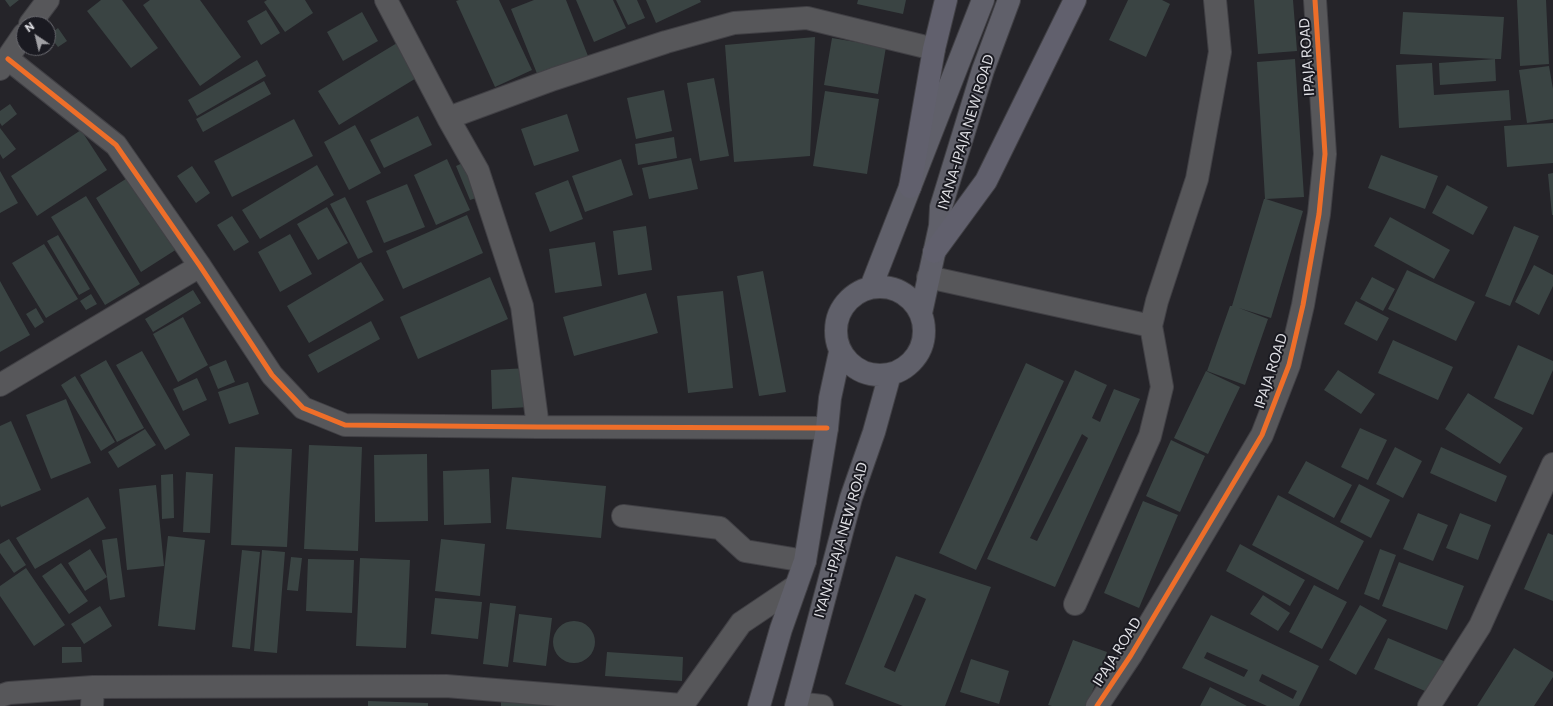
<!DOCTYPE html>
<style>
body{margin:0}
#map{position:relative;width:1553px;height:706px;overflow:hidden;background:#252429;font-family:Commissioner,sans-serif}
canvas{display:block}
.north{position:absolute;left:16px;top:16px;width:40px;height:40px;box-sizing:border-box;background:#1a1a21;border:1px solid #6a6a70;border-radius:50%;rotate:325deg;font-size:11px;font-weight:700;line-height:16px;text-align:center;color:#e2e2e7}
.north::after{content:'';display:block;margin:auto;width:14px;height:18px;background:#a0a0a4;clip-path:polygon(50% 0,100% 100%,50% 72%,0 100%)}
</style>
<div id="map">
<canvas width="1553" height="706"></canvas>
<div class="north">N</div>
</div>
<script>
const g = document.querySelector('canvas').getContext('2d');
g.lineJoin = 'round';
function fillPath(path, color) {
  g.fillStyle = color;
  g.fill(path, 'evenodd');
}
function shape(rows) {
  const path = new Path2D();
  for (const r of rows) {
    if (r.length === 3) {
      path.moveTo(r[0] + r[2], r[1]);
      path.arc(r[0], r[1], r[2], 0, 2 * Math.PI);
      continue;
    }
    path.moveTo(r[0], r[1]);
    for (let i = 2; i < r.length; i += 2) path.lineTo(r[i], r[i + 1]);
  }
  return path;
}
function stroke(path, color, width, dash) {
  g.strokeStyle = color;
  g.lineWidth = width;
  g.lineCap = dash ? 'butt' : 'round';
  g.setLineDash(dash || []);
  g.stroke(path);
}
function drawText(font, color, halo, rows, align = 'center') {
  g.font = font + ' Commissioner,sans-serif';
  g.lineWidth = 4;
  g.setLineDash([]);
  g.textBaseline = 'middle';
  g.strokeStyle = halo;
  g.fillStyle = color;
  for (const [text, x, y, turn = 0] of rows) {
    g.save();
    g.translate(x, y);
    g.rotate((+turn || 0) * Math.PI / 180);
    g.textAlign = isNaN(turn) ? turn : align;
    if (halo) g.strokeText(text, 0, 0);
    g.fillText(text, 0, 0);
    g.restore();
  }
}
fillPath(shape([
 [5,0,19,0,10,7],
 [101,0,122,0,158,48,131,68,87,11],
 [150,0,200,0,241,57,200,86,143,5],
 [267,0,305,0,313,13,285,32,264,2],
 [459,0,499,0,532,70,495,87,456,1],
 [534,0,566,0,588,56,538,76,511,9],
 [576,0,613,0,626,28,594,42],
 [616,0,637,0,645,18,628,25],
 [646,0,700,0,701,2,656,23],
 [858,0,906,0,903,14,857,4],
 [1128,0,1162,0,1170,4,1146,57,1109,40],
 [1254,0,1293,0,1297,51,1258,54],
 [1517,0,1546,0,1549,64,1520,66],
 [266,10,280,33,261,45,247,21],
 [362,12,378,41,343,61,327,32],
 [1403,12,1504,17,1501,59,1495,59,1496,81,1440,85,1439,63,1495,59,1400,54],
 [58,28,67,41,58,47,49,35],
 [815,37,810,156,734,162,725,45],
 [832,38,886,47,878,94,824,85],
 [397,43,418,77,339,125,318,91],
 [1295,59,1304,197,1266,199,1303,211,1271,318,1239,308,1268,319,1245,385,1207,371,1230,306,1232,306,1264,199,1265,199,1257,62],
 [257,60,266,76,197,116,188,100],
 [1432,63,1434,95,1509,90,1511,120,1399,128,1396,65],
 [1549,66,1553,89,1553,119,1527,123,1519,70],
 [714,78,729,156,700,161,687,83],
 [264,81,271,94,203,132,196,119],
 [664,90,672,131,636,139,627,98],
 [825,91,879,99,867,174,813,166],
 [10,104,17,114,2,126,0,123,0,111],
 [567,114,579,151,534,166,521,129],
 [418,116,432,145,384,168,370,140],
 [294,119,313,156,232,197,214,161],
 [1553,123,1553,163,1507,167,1504,126],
 [355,125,381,173,349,190,324,142],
 [0,128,16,149,3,159,0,154],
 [81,130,107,170,37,216,11,176],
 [674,137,677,158,638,165,635,144],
 [1381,155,1438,176,1425,209,1368,188],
 [691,158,698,189,649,199,642,168],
 [447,159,470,210,436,225,414,175],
 [621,159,633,195,585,212,572,176],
 [467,161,482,196,470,200,456,166],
 [317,165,334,195,260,239,242,210],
 [192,166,210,193,196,203,177,176],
 [0,171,18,203,0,213],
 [1553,173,1553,215,1552,215,1548,174],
 [132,175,177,249,141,272,96,198],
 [568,180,583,219,550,232,535,193],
 [407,184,425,227,384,243,366,201],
 [1447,185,1488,207,1473,235,1432,213],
 [86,196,140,284,105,305,51,217],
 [345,197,373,252,358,259,330,204],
 [327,207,348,243,318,260,297,224],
 [467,215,483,253,403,289,386,251],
 [232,216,249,242,234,251,217,225],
 [1390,217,1450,250,1434,279,1374,246],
 [646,226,652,270,618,275,613,231],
 [1514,226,1539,236,1510,306,1485,296],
 [290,234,312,274,280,292,258,252],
 [58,235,90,289,79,295,47,241],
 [595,242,602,286,555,293,549,249],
 [44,244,78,299,46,318,12,263],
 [361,262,384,300,309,343,287,306],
 [1534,265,1553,275,1553,286,1539,315,1515,302],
 [1407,270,1475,302,1456,341,1388,309],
 [763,271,786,392,759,396,737,276],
 [490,277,508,319,418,359,400,317],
 [1372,277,1395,289,1383,311,1360,299],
 [0,281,30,335,0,352],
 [193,290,201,303,153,332,145,319],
 [723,291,733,388,688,393,677,296],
 [646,293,658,333,574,356,563,317],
 [91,294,97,304,86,310,80,301],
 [1356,301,1389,318,1377,341,1344,324],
 [36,308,44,322,35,328,26,314],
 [183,317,208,365,178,382,153,334],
 [371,321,380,339,318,373,308,355],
 [1393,340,1453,367,1438,400,1378,373],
 [1518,345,1553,361,1553,370,1533,415,1494,398],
 [142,351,190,435,165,450,116,365],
 [106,360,144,428,117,442,80,375],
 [226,360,235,382,218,389,209,367],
 [1026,363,1064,381,976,570,939,553],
 [528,368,530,407,492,409,491,370],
 [1075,370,1107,385,1092,418,1100,422,1114,389,1140,399,1055,587,987,559],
 [1082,434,1088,438,1037,541,1030,538],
 [1338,370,1375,394,1361,414,1324,390],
 [1206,371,1240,387,1208,454,1174,438],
 [75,376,115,442,101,451,61,385],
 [197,378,207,400,183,411,173,389],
 [248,382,259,414,229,424,218,392],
 [1468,393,1523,428,1500,464,1445,429],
 [66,399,91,463,51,479,26,415],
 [11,421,41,490,1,507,0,504,0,426],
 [1360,428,1387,440,1368,480,1341,467],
 [145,429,156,445,118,468,108,452],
 [1171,440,1205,456,1180,512,1146,496],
 [309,445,362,447,358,551,304,549],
 [235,447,292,449,287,547,231,545],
 [1395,447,1422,461,1403,498,1376,484],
 [1441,447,1507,476,1496,502,1430,473],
 [427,454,428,521,375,522,374,455],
 [1306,461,1352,485,1334,518,1288,493],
 [489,469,491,523,444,525,443,471],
 [186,472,213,474,210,533,183,532],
 [173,474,174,518,162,519,161,475],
 [512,477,606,486,601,538,506,529],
 [1359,484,1390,500,1371,538,1340,522],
 [156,485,164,566,127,570,119,489],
 [1278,495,1364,541,1338,590,1252,545],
 [88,497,106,528,35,569,16,538],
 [1143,501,1178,515,1139,608,1104,593],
 [1418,513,1448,525,1433,561,1403,549],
 [1460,513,1491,525,1478,560,1446,548],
 [1548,533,1553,535,1553,601,1524,589],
 [168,536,205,540,195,630,158,626],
 [117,538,125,597,110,600,107,577,85,591,68,563,90,549,107,577,102,540],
 [9,539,26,565,14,573,0,553,0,544],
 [441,539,485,544,480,596,435,591],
 [1240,544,1305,580,1290,606,1226,571],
 [1380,549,1396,555,1379,600,1364,594],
 [242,550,260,552,250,649,232,647],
 [262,550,285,552,277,653,254,651],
 [896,556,991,587,945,706,903,706,845,684],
 [915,594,926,599,895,672,884,667],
 [291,557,302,558,298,591,287,590],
 [360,558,410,560,406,648,356,646],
 [308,559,354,560,352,613,306,611],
 [1399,562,1464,586,1447,630,1382,606],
 [61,563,88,601,69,614,42,576],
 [26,568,65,625,34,646,0,596,0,586],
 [1314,585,1347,602,1322,649,1289,632],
 [1263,595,1290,613,1278,631,1250,614],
 [435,598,482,602,478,639,431,634],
 [490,603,516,606,508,667,483,664],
 [1360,605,1387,620,1356,675,1329,660],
 [100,606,112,626,84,644,71,624],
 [519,614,552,618,546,666,513,662],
 [1211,615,1319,666,1299,706,1267,706,1182,668],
 [1207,652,1248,670,1244,677,1204,658],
 [1262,674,1297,691,1293,699,1259,681],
 [574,642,21],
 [1388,638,1446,662,1432,694,1374,669],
 [1073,640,1107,652,1087,706,1052,706,1048,705],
 [62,647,81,647,82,662,62,663],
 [1514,648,1553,672,1553,677,1534,706,1477,706],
 [607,652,683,657,682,681,605,676],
 [971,659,1009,671,999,704,960,692],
 [1210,687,1247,706,1200,706],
 [501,697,570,706,501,706],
 [368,701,428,703,428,706,368,706]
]), '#3a4443');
const minor = shape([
 [386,0,448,118,478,171,522,306,538,427],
 [30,24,48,0],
 [8,59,116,145,200,266,272,375,303,408,345,425,538,427,827,428],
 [0,69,24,34],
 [448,118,554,79,666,42,734,23,807,18,934,49],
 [928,277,1151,326],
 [0,385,200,266],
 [623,516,720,528,745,551,805,561],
 [1075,604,1150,436,1162,387,1151,326,1157,301,1197,179,1220,52,1215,0],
 [0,696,9,693,93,687,446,686,682,705],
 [797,703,822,706],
 [92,706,93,687],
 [682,706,741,623,796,586],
 [1097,706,1131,655,1262,435,1289,365,1303,305,1319,214,1325,154,1315,0],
 [1429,706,1480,626,1553,464]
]);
const major = shape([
 [880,331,44],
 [871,287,983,0],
 [921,313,940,226,941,207,983,70,1009,0],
 [759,706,781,629,805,561,827,428,830,398,840,352],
 [796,706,851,498,874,432,890,374]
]);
const highway = shape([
 [910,187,934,49,946,0],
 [934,252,986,181,1075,0]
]);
stroke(minor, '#414045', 24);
stroke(major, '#414045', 24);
stroke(highway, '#414045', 24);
stroke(minor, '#57575a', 22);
stroke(major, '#60606a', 22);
stroke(highway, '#61606d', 22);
stroke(shape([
 [8,59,116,145,200,266,272,375,303,408,345,425,538,427,827,428],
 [1097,706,1131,655,1262,435,1289,365,1303,305,1319,214,1325,154,1315,0]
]), '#ee6e29', 5);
drawText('14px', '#e2e2e7', '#1a1a21', [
 ["IPAJA ROAD",1307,57,-94],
 ["IYANA-IPAJA NEW ROAD",966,132,-73],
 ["IPAJA ROAD",1271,371,-72],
 ["IYANA-IPAJA NEW ROAD",841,540,-74],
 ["IPAJA ROAD",1117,652,-58]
]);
</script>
